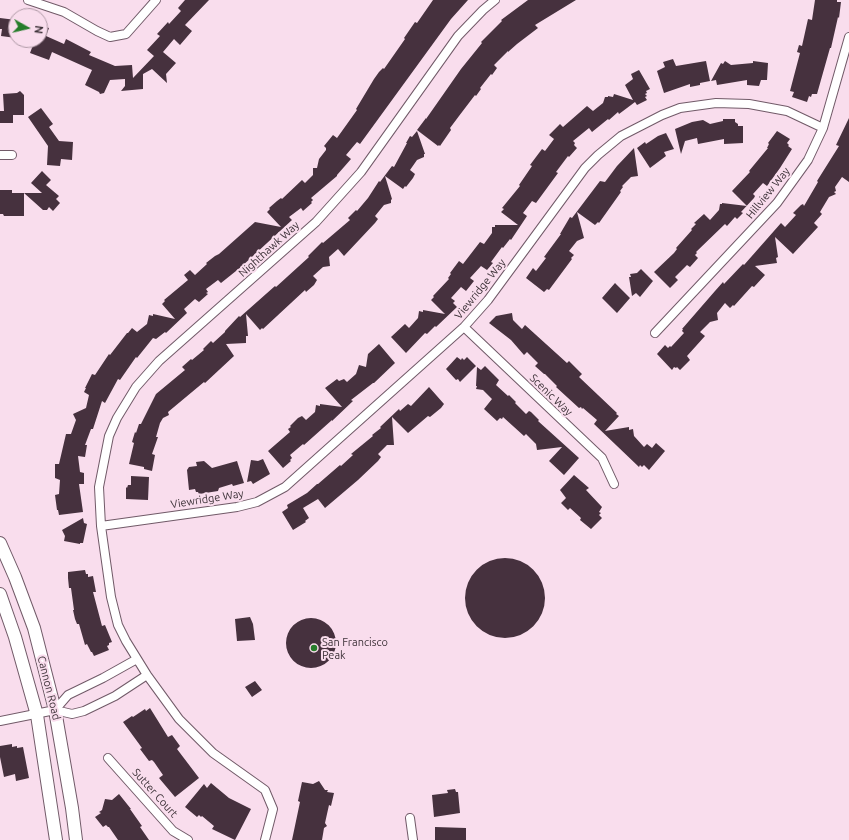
<!DOCTYPE html>
<style>
body{margin:0}
#map{position:relative;width:849px;height:840px;overflow:hidden;background:#f9dded;font-family:Ubuntu,sans-serif}
canvas{display:block}
.north{position:absolute;left:8px;top:8px;width:40px;height:40px;box-sizing:border-box;background:#f9dded;border:1px solid #ae99a5;border-radius:50%;rotate:98deg;font-size:11px;font-weight:700;line-height:16px;text-align:center;color:#3d3238}
.north::after{content:'';display:block;margin:auto;width:14px;height:18px;background:#267d2b;clip-path:polygon(50% 0,100% 100%,50% 72%,0 100%)}
</style>
<div id="map">
<canvas width="849" height="840"></canvas>
<div class="north">N</div>
</div>
<script>
const g = document.querySelector('canvas').getContext('2d');
g.lineJoin = 'round';
function fillPath(path, color) {
  g.fillStyle = color;
  g.fill(path, 'evenodd');
}
function shape(rows) {
  const path = new Path2D();
  for (const r of rows) {
    if (r.length === 3) {
      path.moveTo(r[0] + r[2], r[1]);
      path.arc(r[0], r[1], r[2], 0, 2 * Math.PI);
      continue;
    }
    path.moveTo(r[0], r[1]);
    for (let i = 2; i < r.length; i += 2) path.lineTo(r[i], r[i + 1]);
  }
  return path;
}
function stroke(path, color, width, dash) {
  g.strokeStyle = color;
  g.lineWidth = width;
  g.lineCap = dash ? 'butt' : 'round';
  g.setLineDash(dash || []);
  g.stroke(path);
}
function drawText(font, color, halo, rows, align = 'center') {
  g.font = font + ' Ubuntu,sans-serif';
  g.lineWidth = 4;
  g.setLineDash([]);
  g.textBaseline = 'middle';
  g.strokeStyle = halo;
  g.fillStyle = color;
  for (const [text, x, y, turn = 0] of rows) {
    g.save();
    g.translate(x, y);
    g.rotate((+turn || 0) * Math.PI / 180);
    g.textAlign = isNaN(turn) ? turn : align;
    if (halo) g.strokeText(text, 0, 0);
    g.fillText(text, 0, 0);
    g.restore();
  }
}
fillPath(shape([
 [185,0,209,0,185,25,192,31,180,45,174,39,163,52,176,63,166,74,167,83,152,69,143,74,143,89,121,91,125,86,125,79,110,80,104,93,100,94,99,92,85,85,92,70,52,52,49,60,30,53,35,40,40,40,40,25,49,28,46,36,64,44,66,39,91,52,89,55,115,66,132,65,133,78,154,56,147,50,160,36,157,34,168,22,169,24,181,11,178,8],
 [433,0,468,0,451,19,360,144,357,142,346,155,351,159,337,175,337,176,311,198,313,200,311,202,312,203,303,211,301,208,289,217,292,220,241,267,221,283,218,280,206,289,208,292,206,293,208,294,199,302,195,299,184,309,187,313,166,333,165,332,156,339,153,338,137,358,136,357,120,380,118,379,105,403,102,401,93,429,91,429,85,445,87,445,85,457,78,456,80,472,84,473,84,484,79,484,83,512,59,515,58,510,57,510,55,495,59,494,60,480,55,478,55,464,59,464,66,434,71,434,76,420,73,414,86,408,89,395,84,392,86,388,85,388,92,374,95,375,109,354,110,355,127,333,128,333,132,328,137,332,147,324,149,315,153,316,153,314,175,319,162,304,165,301,164,300,188,280,184,275,190,270,195,275,207,264,206,263,215,256,219,254,255,222,281,227,267,212,270,209,269,208,277,201,281,198,282,199,302,180,305,183,313,175,313,168,317,168,319,159,326,150,326,148,324,146,333,135,337,138,357,110,356,109,374,79,379,72,383,68,384,69,405,39,404,38,415,22,417,23],
 [528,0,576,0,535,25,538,28,517,44,508,52,508,51,494,65,497,68,492,75,491,74,480,88,481,89,476,96,475,95,459,116,450,128,451,130,440,146,439,145,438,146,417,130,426,118,426,119,461,69,482,43,481,42,502,21,501,20],
 [815,0,837,0,837,2,841,2,839,18,838,17,831,48,830,48,817,94,812,94,811,97,809,96,807,102,792,97,794,92,790,91,800,53,797,52,799,45,802,46,808,19,812,20],
 [0,18,16,20,16,38,1,36,2,29,0,29],
 [673,59,676,66,706,61,710,81,700,83,700,85,690,87,690,84,664,93,657,71,665,67,663,62],
 [725,61,731,65,753,63,753,61,768,63,767,80,761,80,759,86,747,85,747,80,717,85,716,80,711,81,721,63,723,64],
 [639,70,650,89,646,91,647,93,645,94,647,96,645,97,647,100,637,105,635,102,619,114,618,112,609,120,608,119,592,132,589,128,573,141,575,143,574,145,577,148,569,157,568,156,556,172,558,173,536,203,532,201,523,213,527,216,511,240,510,239,503,248,502,247,491,262,493,263,487,270,481,266,470,278,474,281,466,291,461,287,451,298,455,301,453,303,457,307,436,327,435,326,427,334,425,333,406,353,391,337,405,324,409,328,418,318,419,311,423,312,423,310,445,314,431,300,434,297,433,296,449,279,448,278,451,274,450,273,459,261,463,264,480,242,484,244,492,233,492,227,495,227,495,225,518,225,501,212,504,209,502,208,520,186,519,185,532,166,530,165,542,149,545,151,554,139,549,135,560,124,563,127,587,106,593,111,603,103,605,97,608,97,608,96,613,97,614,94,633,100,625,85,633,79,631,74],
 [20,91,24,95,24,115,13,115,13,123,0,123,0,111,4,111,3,94,17,93],
 [41,108,53,124,49,127,59,141,73,142,72,160,61,159,60,166,47,165,48,146,28,117],
 [849,118,849,182,842,177,835,187,836,191,834,192,836,194,829,197,820,212,822,214,814,223,818,227,793,254,775,237,778,257,776,258,777,263,755,266,765,275,754,287,752,286,734,306,733,305,730,308,725,303,717,313,718,320,710,322,700,332,705,336,687,356,690,360,680,370,677,367,676,368,674,367,672,370,657,354,665,345,668,348,670,346,671,347,684,333,682,331,683,329,682,329,715,291,723,282,724,284,743,264,744,265,781,223,785,227,796,215,793,213,801,205,803,204,804,206,818,182,817,181,839,146,836,145],
 [723,119,735,119,735,122,738,124,738,126,743,126,743,143,724,144,724,139,698,144,697,138,685,141,681,154,675,129,692,122,703,120,710,124,723,121],
 [417,131,425,154,424,154,424,157,417,160,410,170,415,174,413,178,406,187,405,186,403,189,385,176,392,199,391,200,391,203,384,205,375,216,378,219,375,223,344,256,338,249,329,257,330,266,323,267,313,276,317,280,314,285,306,292,305,290,263,329,262,328,260,330,246,314,248,336,246,336,246,343,226,344,234,356,205,383,204,382,168,412,169,415,163,418,160,423,156,437,158,437,152,454,155,455,152,471,144,469,144,467,129,464,134,443,132,442,135,432,136,433,139,424,141,424,156,394,185,370,182,367,191,359,192,360,204,350,203,349,211,341,213,343,225,332,225,331,239,316,240,317,275,286,276,287,309,257,308,256,322,242,323,243,350,220,348,218,356,210,357,211,368,198,379,181,380,182,392,166,394,167,407,143,406,143,410,136,412,137],
 [777,131,790,139,787,143,789,145,788,146,792,149,780,168,767,186,763,183,753,194,755,196,754,198,741,212,743,213,737,219,735,217,727,226,725,224,696,252,697,253,695,255,698,258,690,267,687,265,675,277,678,280,670,288,654,272,674,253,677,249,676,248,692,230,691,229,696,224,694,223,704,214,710,220,719,210,720,204,722,204,722,203,747,206,732,191,750,172,749,171,768,148,767,148,769,144,768,143],
 [666,133,674,149,664,152,666,156,650,168,637,148,645,142,646,144,658,136],
 [634,148,638,176,631,177,622,186,623,187,620,191,621,192,599,223,598,222,595,225,577,212,584,238,577,241,569,251,574,255,571,258,572,259,549,290,547,289,544,292,526,278,533,268,536,271,546,258,544,257,561,234,560,234,570,217,572,218,600,181,605,182,617,166],
 [42,171,51,180,46,185,59,196,56,199,60,203,53,211,49,207,47,210,43,210,24,193,42,193,31,183],
 [0,190,12,190,12,193,24,193,24,216,4,216,3,214,0,214],
 [641,269,653,281,640,297,636,293,632,296,629,277,631,277,630,274,637,273],
 [615,283,630,298,617,313,602,298],
 [512,313,513,320,522,329,525,325,567,363,569,361,582,374,579,377,617,413,616,414,619,416,605,431,629,427,629,430,633,429,634,436,644,447,647,444,652,448,656,443,665,451,649,470,644,465,642,467,640,465,639,467,594,424,597,420,583,408,582,409,581,407,579,408,556,387,557,386,545,374,544,374,535,366,538,363,527,352,524,355,511,340,489,323,496,316],
 [379,344,395,363,374,383,373,383,351,400,353,401,332,421,332,420,304,445,303,444,290,455,292,458,290,460,291,461,283,468,268,451,290,432,288,429,291,427,290,426,298,418,302,416,306,420,315,412,316,405,320,406,320,404,342,407,325,388,337,379,339,381,344,379,347,382,356,374,359,365,366,367,368,354],
 [457,357,461,360,462,358,464,360,467,357,476,366,460,382,458,379,456,380,446,369],
 [485,366,499,380,496,385,508,396,509,395,516,402,515,403,526,414,529,411,531,412,539,420,538,421,579,458,564,475,549,461,562,447,537,450,536,444,526,434,524,436,503,417,502,419,500,418,497,421,484,409,492,399,483,390,476,389,477,386,476,386,477,367,481,370],
 [429,387,444,404,441,408,430,417,428,416,408,433,392,417,394,445,387,445,378,454,381,457,378,461,358,480,325,508,318,499,303,508,309,518,305,521,306,522,293,530,282,512,288,508,287,505,307,493,317,484,318,484,340,465,341,466,353,455,351,454,373,436,372,435,381,428,380,427,399,409,400,411,408,404,411,406],
 [263,459,270,474,253,484,251,481,247,482,251,460,258,461],
 [204,461,212,468,237,461,244,483,233,486,232,484,219,488,218,491,199,494,198,492,196,492,195,489,189,490,187,470,189,467,197,466,196,462],
 [574,475,589,488,586,490,602,507,599,512,601,513,599,515,602,518,591,529,580,520,581,518,570,508,568,510,561,503,566,498,560,490],
 [131,476,149,477,148,500,126,499,126,487,127,488,128,485,131,485],
 [83,518,84,523,87,524,83,543,80,543,80,544,64,541,65,536,62,530],
 [505,598,40],
 [85,570,86,574,88,574,88,577,93,576,96,592,93,592,102,626,105,625,112,642,109,643,109,645,107,646,109,650,94,656,92,652,91,652,87,644,85,645,79,624,77,624,75,619,73,610,74,610,71,588,69,588,68,578,68,572],
 [250,617,253,624,255,640,237,641,235,619],
 [311,643,25],
 [255,681,262,690,252,697,245,687],
 [150,708,168,737,172,735,180,746,177,749,199,778,175,797,159,778,163,775,154,762,152,760,149,761,140,749,142,748,123,722,132,716,133,717,145,709,146,711],
 [12,744,12,747,17,746,17,748,23,747,29,778,16,781,15,774,4,777,0,757,0,746],
 [319,781,325,790,328,790,327,792,334,793,331,806,329,805,325,823,327,826,324,828,322,840,292,840,300,802,298,801,302,782,313,784],
 [211,783,229,798,251,809,235,840,212,829,214,826,202,816,201,817,199,815,197,817,185,807,204,784,207,788],
 [455,789,456,792,458,792,460,813,434,817,432,795,448,793,447,790],
 [119,794,131,809,130,809,142,826,140,827,149,840,118,840,109,827,108,827,106,825,103,827,95,817,101,813,99,812,102,810,105,799,112,800],
 [435,827,466,828,466,840,435,840]
]), '#46313e');
const minor = shape([
 [28,0,64,12,97,31,110,37,126,34,156,0],
 [0,155,12,155],
 [464,327,602,458,614,484],
 [655,333,777,203,808,160,823,128,849,37],
 [101,526,237,507,257,502,285,487,464,327,488,300,585,168,598,155,621,136,662,115,680,108,716,103,749,104,787,111,823,128],
 [55,710,72,714,84,711,115,696,147,675],
 [55,710,68,695,103,678,137,659],
 [0,721,55,710],
 [108,758,173,831,188,840],
 [410,818,413,840],
 [265,840,273,809,265,790,213,753,179,719,147,675,126,641,118,625,111,597,101,526,99,487,109,436,117,418,136,387,159,361,316,222,361,172,458,36,483,10,495,0]
]);
const secondary = shape([
 [0,543,15,577,34,628,55,710,72,808,76,840],
 [0,594,15,637,37,715,56,840]
]);
stroke(minor, '#715a68', 10);
stroke(secondary, '#715a68', 14);
stroke(minor, '#fff', 8);
stroke(secondary, '#fff', 12);
for (const [x, y, r, color] of [
 [314,648,4,"#267d2b"]
]) {
  const dot = new Path2D();
  dot.arc(x, y, r, 0, 2 * Math.PI);
  g.fillStyle = color;
  g.fill(dot);
  stroke(dot, '#f9dded', 1.5);
}
drawText('11px', '#3d3238', '#f9dded', [
 ["Hillview Way",768,193,-51],
 ["Nighthawk Way",269,249,-42],
 ["Viewridge Way",480,289,-51],
 ["Scenic Way",551,395,44],
 ["Viewridge Way",207,499,-9],
 ["Cannon Road",49,688,76],
 ["Sutter Court",155,793,48]
]);
drawText('11px', '#3d3238', '#f9dded', [
 ["San Francisco",322,642],
 ["Peak",322,655]
], 'left');
</script>
